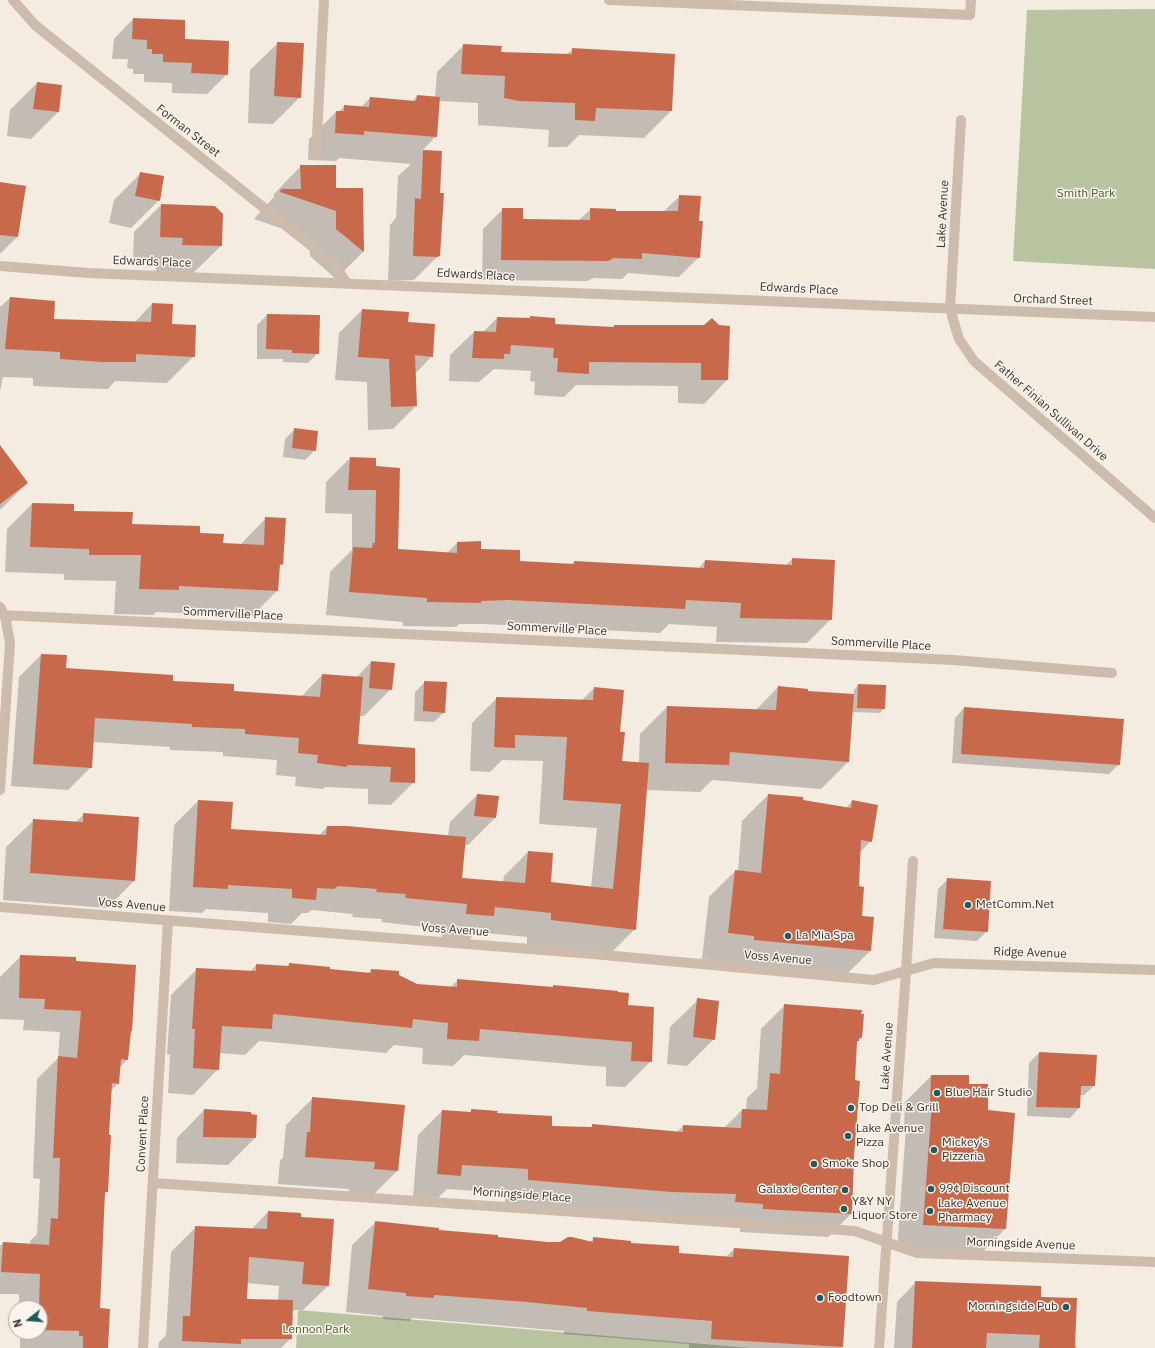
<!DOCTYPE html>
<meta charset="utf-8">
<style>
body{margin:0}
#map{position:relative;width:1155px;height:1348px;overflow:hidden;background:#f4ebe1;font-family:"IBM Plex Sans",sans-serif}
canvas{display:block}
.north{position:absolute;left:8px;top:1300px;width:40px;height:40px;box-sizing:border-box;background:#fbf5ee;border:1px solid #aea6a0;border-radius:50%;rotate:253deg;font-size:11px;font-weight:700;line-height:16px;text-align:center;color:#3b302b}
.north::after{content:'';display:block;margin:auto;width:14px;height:18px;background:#1f5a5e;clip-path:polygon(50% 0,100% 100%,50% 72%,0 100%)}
</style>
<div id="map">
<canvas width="1155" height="1348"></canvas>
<div class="north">N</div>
</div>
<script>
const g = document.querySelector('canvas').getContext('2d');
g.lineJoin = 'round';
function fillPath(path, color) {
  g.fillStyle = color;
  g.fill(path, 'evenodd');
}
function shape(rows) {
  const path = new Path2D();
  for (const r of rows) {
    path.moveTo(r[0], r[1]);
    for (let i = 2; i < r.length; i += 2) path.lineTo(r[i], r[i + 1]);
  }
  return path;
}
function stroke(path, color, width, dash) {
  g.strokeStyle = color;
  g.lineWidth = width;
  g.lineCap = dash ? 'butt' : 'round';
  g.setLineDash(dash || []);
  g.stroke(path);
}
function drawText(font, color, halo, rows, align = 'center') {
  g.font = font + ' "IBM Plex Sans",sans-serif';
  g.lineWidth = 3;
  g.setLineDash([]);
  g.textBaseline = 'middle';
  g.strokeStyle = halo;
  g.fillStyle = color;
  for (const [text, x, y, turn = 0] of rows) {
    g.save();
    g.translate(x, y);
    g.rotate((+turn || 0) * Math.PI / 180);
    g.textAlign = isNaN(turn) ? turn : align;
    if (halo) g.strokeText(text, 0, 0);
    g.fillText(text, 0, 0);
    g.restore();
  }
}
fillPath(shape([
 [1155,9,1155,269,1013,261,1027,10],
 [298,1310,751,1348,296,1348]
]), '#b8c4a0');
fillPath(shape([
 [133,19,184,40,227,74,207,94,172,93,172,83,144,82,144,74,133,74,133,69,127,68,128,59,112,59,114,39],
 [278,43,300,97,273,124,248,123,250,70],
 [464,45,500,53,566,55,573,49,671,111,644,138,579,135,567,147,548,147,549,130,478,125,478,103,439,101,436,136,422,151,441,152,439,255,414,280,388,281,390,225,396,218,398,176,411,164,339,158,336,161,308,160,309,139,336,112,339,112,344,106,361,107,370,98,412,102,417,96,435,98,437,72],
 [37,83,58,112,31,139,7,136,10,110],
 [301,166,335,189,362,189,363,252,336,279,310,256,309,238,254,219,274,197,274,194],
 [141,173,159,200,131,228,109,223,114,200],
 [0,183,25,187,17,237,0,254],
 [680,196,698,222,699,257,679,277,628,273,622,279,594,278,587,281,482,280,483,229,503,209,522,220,578,221,591,209,615,212,663,212],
 [161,205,221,246,193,273,156,272,156,265,133,264,134,232],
 [10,298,54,302,53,320,134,323,152,304,171,325,194,356,167,383,115,381,108,389,74,388,33,386,33,378,3,377,0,391,0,307],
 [362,310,408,313,407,323,432,356,415,374,416,406,393,429,368,430,367,382,335,380,339,333],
 [267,315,318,353,308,363,283,362,283,359,257,359,257,325],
 [497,318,554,325,612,328,614,326,729,327,727,380,704,404,678,403,678,386,576,385,564,397,534,395,535,382,530,381,531,371,494,369,479,382,449,381,450,355,474,332,483,332],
 [295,429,315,450,305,460,283,457,285,439],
 [0,452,27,483,0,510],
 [350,458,375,467,397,550,446,554,457,543,519,562,571,565,574,562,698,569,705,561,785,566,792,559,831,619,807,643,716,642,717,627,669,624,660,633,483,624,459,624,456,627,403,626,403,622,326,615,330,572,352,550,352,514,325,513,326,482],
 [32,504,131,525,199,534,222,544,240,545,266,518,282,564,279,567,277,591,252,616,156,612,153,615,114,614,116,581,64,580,64,574,5,572,7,529],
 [41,655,65,668,233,692,301,697,322,675,356,678,371,662,391,689,364,716,359,716,357,745,414,749,414,782,391,805,368,804,368,789,325,787,323,789,295,786,296,777,276,775,277,760,223,756,223,752,170,750,170,747,92,742,91,767,68,790,11,786,19,677],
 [425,682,444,712,434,722,414,721,415,692],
 [858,685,884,708,880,713,852,712,848,762,821,789,712,780,700,792,646,790,635,929,610,954,527,944,527,937,476,932,469,940,442,938,443,929,381,922,382,919,352,917,353,914,312,910,308,913,302,913,291,924,268,922,268,913,206,909,202,913,169,911,174,825,198,801,230,830,319,836,327,827,448,836,450,822,477,795,498,797,495,818,468,845,464,845,461,879,503,882,504,876,528,852,550,883,591,888,597,828,539,824,543,761,502,760,490,772,470,771,472,723,497,698,581,701,594,688,619,733,621,762,639,763,640,734,667,707,756,710,778,687,806,692,854,695,854,690],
 [964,708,1119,764,1109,774,952,763,955,718],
 [768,795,846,808,852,801,871,841,860,852,858,887,861,917,870,951,844,977,702,959,709,897,735,871,738,872,742,821],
 [84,814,138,818,134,881,107,908,3,900,6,847,34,820,75,823],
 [948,879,987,931,977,941,934,938,938,889],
 [21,956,75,962,129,1033,127,1060,120,1067,118,1083,111,1091,107,1136,107,1191,104,1194,99,1309,108,1348,20,1348,20,1334,18,1332,40,1332,40,1308,19,1308,19,1294,0,1294,0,1246,3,1243,30,1244,30,1241,37,1234,40,1179,33,1178,37,1079,58,1058,60,1032,23,1030,24,1020,0,1019,0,977],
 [289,964,329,970,368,973,371,970,398,976,417,985,450,988,458,980,627,1006,651,1061,625,1087,606,1086,606,1067,464,1055,453,1066,422,1064,423,1048,394,1045,386,1053,259,1041,245,1055,219,1053,218,1069,193,1095,168,1093,170,1055,167,1054,171,995,197,969,250,972,256,965,287,967],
 [698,1000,714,1039,687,1066,667,1064,670,1027],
 [785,1005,861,1038,856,1043,854,1081,851,1214,828,1237,740,1232,740,1227,505,1203,505,1193,447,1189,437,1199,413,1197,418,1135,442,1111,469,1113,472,1110,550,1127,590,1128,593,1125,677,1132,683,1126,724,1128,742,1110,746,1110,747,1098,757,1088,761,1029],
 [1039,1053,1094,1086,1084,1095,1080,1095,1079,1108,1070,1118,1027,1116,1029,1063],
 [931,1076,968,1085,987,1111,1005,1229,979,1255,897,1251,906,1128,904,1127,905,1102],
 [313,1098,397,1171,370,1198,348,1196,349,1189,278,1184,280,1160,283,1158,286,1125],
 [204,1110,250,1115,255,1138,228,1165,176,1163,177,1138],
 [268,1212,300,1218,328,1286,303,1310,292,1310,291,1338,281,1348,158,1348,159,1342,166,1335,171,1252,196,1227,251,1230],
 [247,1283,279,1286,278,1300,246,1300],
 [376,1222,438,1231,548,1243,590,1242,594,1238,630,1244,678,1254,726,1257,734,1249,842,1347,840,1348,689,1348,689,1344,564,1334,564,1331,412,1318,410,1321,383,1319,383,1316,346,1312,352,1245],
 [916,1282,1040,1298,1077,1347,1076,1348,894,1348,897,1302]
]), '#0003');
fillPath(shape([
 [133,18,185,20,185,39,229,41,228,75,191,73,192,63,163,62,163,54,152,54,152,49,147,49,147,40,132,39],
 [277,42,304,43,301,98,274,96],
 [463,44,502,46,501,52,572,54,572,48,675,54,672,111,596,108,595,121,575,120,575,103,519,101,504,98,505,76,461,74],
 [37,82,62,85,59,112,33,109],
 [417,95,440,97,437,137,364,131,364,135,335,133,336,111,344,111,344,105,369,107,370,97,416,101],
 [423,150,442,151,440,193,444,193,440,256,437,257,413,256,415,198,421,199],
 [300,165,336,165,336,188,363,188,364,252,336,229,336,211,280,192,281,189,301,189],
 [140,172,164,176,160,201,135,196],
 [0,182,26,186,18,237,0,235],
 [679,195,701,196,699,221,703,221,700,258,642,253,642,259,614,258,608,261,501,260,502,208,523,208,523,219,590,220,590,208,616,209,616,211,678,211],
 [161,204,215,206,223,214,222,246,182,245,183,238,160,237],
 [10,297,55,301,54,319,151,322,152,303,173,304,172,324,196,325,195,357,136,354,136,362,102,362,60,359,60,352,5,349],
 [362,309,409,312,408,322,435,324,433,357,415,355,417,406,391,407,389,359,358,357],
 [267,314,320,315,319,354,292,353,292,350,266,349],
 [530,316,555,318,555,324,614,327,614,325,704,325,712,318,719,325,730,326,728,380,701,380,701,363,589,362,589,374,557,372,558,358,553,358,554,348,511,345,510,354,504,354,504,359,472,358,474,331,496,332,497,317,530,318],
 [294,428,318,431,316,451,292,448],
 [0,445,28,483,0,504],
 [350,457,376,458,376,466,400,468,398,549,457,553,457,542,481,541,481,549,520,550,520,561,574,564,574,561,704,568,705,560,792,565,792,558,835,560,832,620,740,618,741,603,686,600,685,609,508,600,481,601,481,603,427,602,427,598,349,592,353,547,372,548,373,543,375,543,376,490,348,490],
 [32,503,74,504,74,511,133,512,132,524,200,526,200,533,224,534,223,543,264,545,265,517,286,518,283,565,280,564,278,591,179,586,179,590,139,589,141,555,89,555,89,549,30,547],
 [41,654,67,655,66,668,173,675,173,681,234,684,234,691,320,697,322,674,363,677,358,744,415,748,415,783,390,782,391,767,347,765,347,767,317,763,318,755,298,753,299,738,245,734,245,729,192,727,192,724,95,718,92,768,33,764],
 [371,661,395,663,392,690,369,688],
 [424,681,447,682,445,713,423,711],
 [858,684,886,685,885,709,857,708],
 [778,686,808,689,808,691,854,694,849,762,730,752,729,765,665,763,667,706,776,710],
 [594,687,624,690,620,732,625,732,622,761,649,763,636,930,551,920,551,913,495,907,494,916,466,914,467,904,405,898,406,894,376,892,377,889,338,886,334,889,317,888,316,900,292,898,292,889,228,885,228,889,193,887,198,800,233,802,231,829,326,835,327,826,347,826,466,837,462,878,525,883,528,851,553,853,551,882,613,889,621,804,563,800,567,737,515,735,515,748,494,747,496,697,593,700],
 [964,707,1124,719,1120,765,961,754],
 [477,794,499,796,496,818,474,816],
 [768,794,803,797,803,800,851,808,852,800,878,805,872,842,861,840,859,886,864,887,862,916,874,917,871,951,754,940,754,936,728,933,735,870,761,873],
 [83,813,139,817,135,881,30,873,33,819,83,822],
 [947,878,991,881,988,932,943,929],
 [20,955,76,957,76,961,136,965,132,1031,131,1031,128,1060,121,1059,119,1084,112,1083,109,1135,111,1135,108,1192,105,1192,100,1308,110,1309,108,1348,83,1348,83,1336,79,1336,79,1331,40,1330,41,1313,39,1308,40,1274,1,1272,3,1242,49,1245,51,1218,58,1219,60,1158,53,1158,58,1056,77,1058,81,1011,44,1009,45,999,19,998],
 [289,963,330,967,330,969,371,973,371,969,399,971,399,975,417,984,457,987,457,979,553,987,553,985,618,991,618,992,629,993,628,1005,654,1007,652,1062,631,1061,632,1042,480,1029,479,1041,447,1039,448,1023,413,1019,412,1028,273,1014,272,1029,222,1026,219,1070,193,1068,195,1029,192,1029,196,968,256,971,256,964,289,966],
 [697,998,719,1001,715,1040,693,1037],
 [784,1004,862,1010,861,1014,864,1014,862,1038,859,1038,859,1041,857,1041,855,1080,860,1081,854,1156,852,1214,763,1209,763,1204,735,1202,736,1194,672,1192,528,1180,528,1169,462,1165,461,1176,437,1174,442,1110,471,1112,471,1109,498,1111,497,1113,552,1116,552,1126,592,1127,592,1124,683,1132,683,1125,741,1128,742,1109,767,1110,770,1073,780,1074],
 [1039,1052,1097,1055,1095,1086,1081,1086,1080,1108,1036,1107],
 [931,1075,969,1075,969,1084,988,1084,988,1110,1015,1113,1006,1229,923,1225,932,1102,930,1102],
 [312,1097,405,1105,398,1171,374,1169,375,1162,305,1157,307,1132,310,1132],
 [204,1109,251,1112,251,1114,257,1115,256,1138,203,1137],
 [268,1211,301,1213,301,1217,334,1219,329,1286,302,1284,304,1262,249,1257,247,1299,293,1300,292,1339,241,1339,241,1344,182,1341,183,1316,190,1316,195,1226,267,1229],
 [375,1221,439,1228,439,1230,498,1235,498,1237,548,1242,560,1242,568,1237,572,1237,593,1242,593,1237,631,1241,631,1243,679,1246,679,1253,733,1257,734,1248,849,1256,843,1347,711,1339,712,1321,587,1311,587,1308,527,1302,434,1295,434,1298,406,1296,406,1293,368,1289],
 [915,1281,1041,1286,1041,1297,1077,1298,1075,1348,1039,1348,1040,1335,987,1333,986,1348,912,1348]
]), '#c8694b');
stroke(shape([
 [316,154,324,0]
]), '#cdbbac', 10);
stroke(shape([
 [13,0,35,25,333,263,347,283],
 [609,0,970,15,971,0],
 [961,120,950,309,959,339,974,361,1155,518],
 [0,266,88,273,1155,317],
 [0,607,5,616,10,643,0,790],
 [0,615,953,660,1112,673],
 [0,907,593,954,874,980,934,963,1155,970],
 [906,971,913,861],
 [153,1183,855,1231,917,1253,1155,1262],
 [143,1348,168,921]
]), '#cdbbac', 10);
stroke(shape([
 [879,1348,906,971]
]), '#cdbbac', 10);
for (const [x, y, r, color] of [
 [968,905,4,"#1f5a5e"],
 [788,936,4,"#1f5a5e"],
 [937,1093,4,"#1f5a5e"],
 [851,1108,4,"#1f5a5e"],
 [848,1136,4,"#1f5a5e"],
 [934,1150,4,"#1f5a5e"],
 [814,1164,4,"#1f5a5e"],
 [931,1189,4,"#1f5a5e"],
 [845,1190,4,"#1f5a5e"],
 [844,1209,4,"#1f5a5e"],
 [930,1211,4,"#1f5a5e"],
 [820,1298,4,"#1f5a5e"],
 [1066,1307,4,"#1f5a5e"]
]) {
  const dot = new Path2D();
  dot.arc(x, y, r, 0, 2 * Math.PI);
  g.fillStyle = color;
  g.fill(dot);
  stroke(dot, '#fbf5ee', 1.5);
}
drawText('12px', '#3b302b', '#fbf5ee', [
 ["Forman Street",188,131,38],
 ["Lake Avenue",943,214,-87],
 ["Edwards Place",152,262,2],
 ["Edwards Place",476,275,3],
 ["Edwards Place",799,289,3],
 ["Orchard Street",1053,300,2],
 ["Father Finian Sullivan Drive",1051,411,41],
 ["Sommerville Place",233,614,3],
 ["Sommerville Place",557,629,3],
 ["Sommerville Place",881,644,3],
 ["Voss Avenue",132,905,5],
 ["Voss Avenue",455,930,4],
 ["Ridge Avenue",1030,953,2],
 ["Voss Avenue",778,958,5],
 ["Lake Avenue",887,1056,-86],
 ["Convent Place",143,1134,-87],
 ["Morningside Place",522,1195,4],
 ["Morningside Avenue",1021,1244,2]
]);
drawText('12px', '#4a5a2e', '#fbf5ee', [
 ["Smith Park",1086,194],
 ["Lennon Park",316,1330]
]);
drawText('12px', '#3b302b', '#fbf5ee', [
 ["MetComm.Net",976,905],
 ["La Mia Spa",796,936],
 ["Blue Hair Studio",945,1093],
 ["Top Deli & Grill",859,1108],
 ["Lake Avenue",856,1129],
 ["Pizza",856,1143],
 ["Mickey's",942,1143],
 ["Pizzeria",942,1157],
 ["Smoke Shop",822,1164],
 ["99¢ Discount",939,1189],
 ["Galaxie Center",837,1190,"right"],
 ["Y&Y NY",852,1202],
 ["Liquor Store",852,1216],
 ["Lake Avenue",938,1204],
 ["Pharmacy",938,1218],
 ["Foodtown",828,1298],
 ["Morningside Pub",1058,1307,"right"]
], 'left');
</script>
